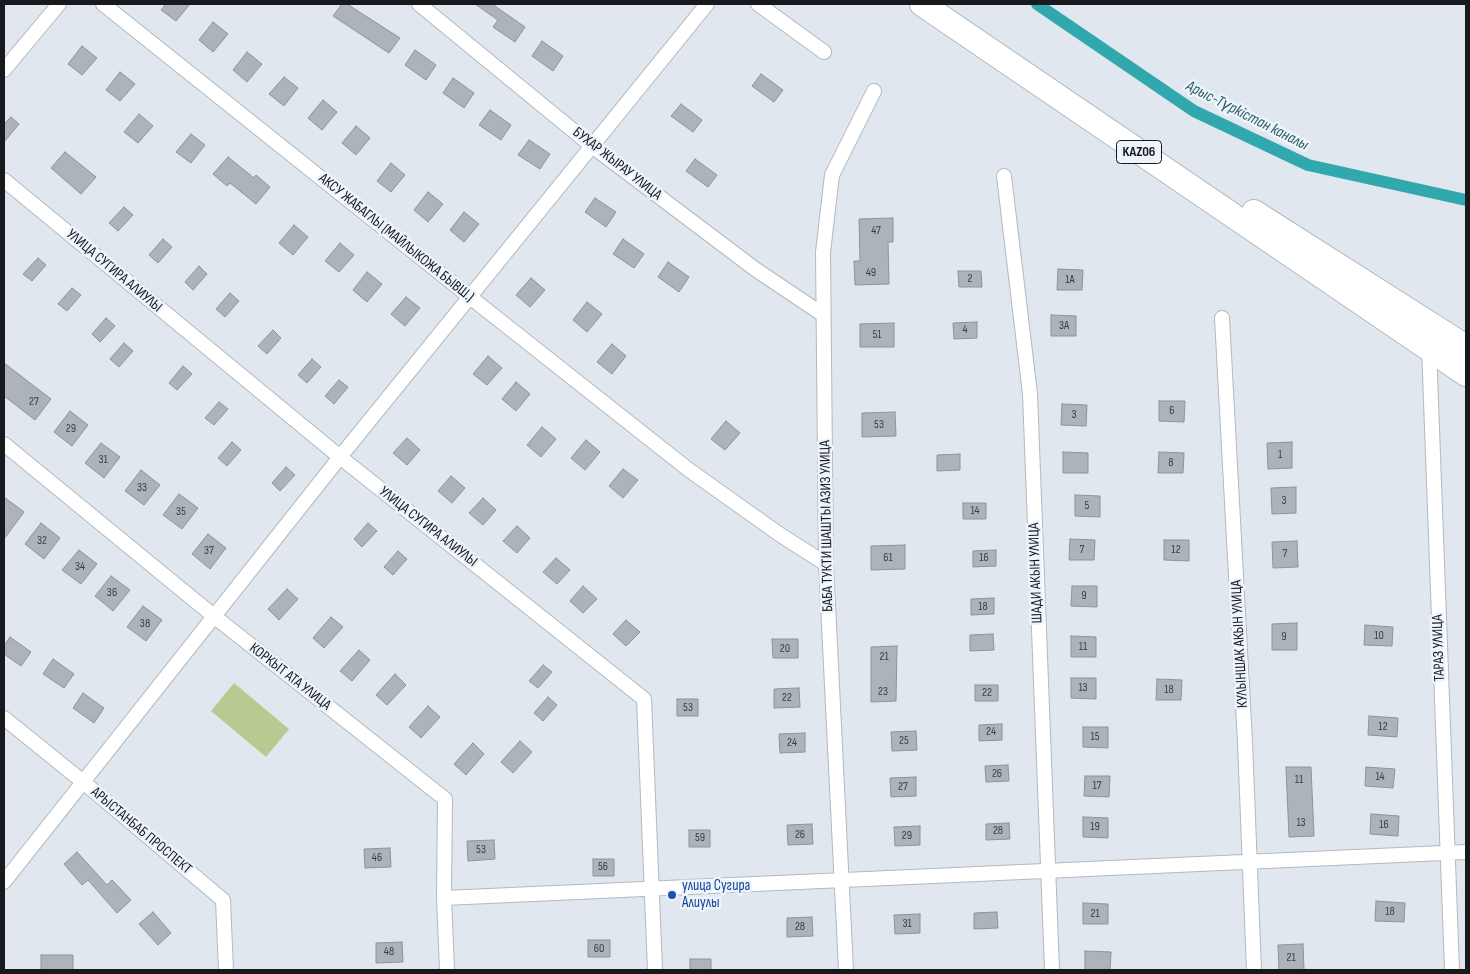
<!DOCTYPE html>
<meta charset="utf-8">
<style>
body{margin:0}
#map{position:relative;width:1470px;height:974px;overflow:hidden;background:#e0e7ee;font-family:"Sofia Sans Condensed",sans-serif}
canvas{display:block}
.frame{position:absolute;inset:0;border:5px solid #17191c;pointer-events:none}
</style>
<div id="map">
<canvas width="1470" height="974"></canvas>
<div class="frame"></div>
</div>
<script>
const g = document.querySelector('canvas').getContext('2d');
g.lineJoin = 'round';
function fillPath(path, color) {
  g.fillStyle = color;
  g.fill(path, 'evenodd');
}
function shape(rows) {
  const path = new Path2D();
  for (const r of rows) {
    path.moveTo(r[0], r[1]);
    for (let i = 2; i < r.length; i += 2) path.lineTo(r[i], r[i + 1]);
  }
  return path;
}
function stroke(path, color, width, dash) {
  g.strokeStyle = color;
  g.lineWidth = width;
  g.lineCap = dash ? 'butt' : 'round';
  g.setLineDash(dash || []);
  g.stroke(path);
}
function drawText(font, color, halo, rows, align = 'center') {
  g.font = font + ' "Sofia Sans Condensed",sans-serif';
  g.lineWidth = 5;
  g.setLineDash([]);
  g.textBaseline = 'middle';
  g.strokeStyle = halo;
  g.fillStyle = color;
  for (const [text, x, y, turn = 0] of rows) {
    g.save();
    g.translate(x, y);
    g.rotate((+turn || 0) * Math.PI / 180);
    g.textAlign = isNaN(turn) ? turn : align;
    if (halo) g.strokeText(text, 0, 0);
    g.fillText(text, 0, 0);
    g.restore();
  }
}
fillPath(shape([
 [234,683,289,729,266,757,211,711]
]), '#b8ca92');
stroke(shape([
 [1037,4,1194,111,1308,165,1466,200]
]), '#31a8ad', 12);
const building = shape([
 [166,4,190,4,176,21,161,10,166,4],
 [342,4,347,4,400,38,389,53,333,16,342,4],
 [475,4,492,4,525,27,515,42,493,27,498,20,475,4],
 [213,22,228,34,213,52,199,40,213,22],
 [542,41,563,56,553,71,532,56,542,41],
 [82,46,97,58,82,75,68,64,82,46],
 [415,50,436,65,426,80,405,65,415,50],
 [247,52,262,64,247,82,233,70,247,52],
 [120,72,135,84,120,101,106,90,120,72],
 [761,74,783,90,774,102,752,86,761,74],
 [284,77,298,88,284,106,269,94,284,77],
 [453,78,474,93,464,108,443,93,453,78],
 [323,100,337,112,322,130,308,118,323,100],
 [681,104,702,120,693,132,671,116,681,104],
 [490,110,511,125,501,140,479,125,490,110],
 [139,114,153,126,138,143,124,132,139,114],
 [11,117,19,124,4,142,4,124,11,117],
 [356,126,370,138,356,155,342,143,356,126],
 [191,134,205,145,191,163,176,152,191,134],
 [529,140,550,154,540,169,518,155,529,140],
 [65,152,96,177,81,194,51,168,65,152],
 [228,157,254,178,256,175,270,187,256,204,230,183,227,186,213,174,228,157],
 [695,159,717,175,708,187,686,171,695,159],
 [391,163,405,175,391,192,377,181,391,163],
 [428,192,443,204,428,222,414,210,428,192],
 [595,198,616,212,606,227,585,212,595,198],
 [124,207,133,215,118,231,109,223,124,207],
 [464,212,479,224,464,242,450,230,464,212],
 [893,218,893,242,888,242,889,284,855,285,854,261,860,261,859,219,893,218],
 [294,225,308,237,293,255,279,243,294,225],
 [163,239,172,247,158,263,149,255,163,239],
 [623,239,644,254,634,268,613,254,623,239],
 [340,243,354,255,339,272,325,261,340,243],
 [38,258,46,265,32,281,23,274,38,258],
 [668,262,689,277,679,292,658,277,668,262],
 [199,266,207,274,193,290,185,282,199,266],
 [1058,269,1083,270,1082,290,1057,290,1058,269],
 [958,271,981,271,982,287,959,287,958,271],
 [367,272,382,284,367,302,353,290,367,272],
 [531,278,545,290,530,307,516,295,531,278],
 [72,288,81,295,67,311,58,304,72,288],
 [230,293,239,301,225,317,216,309,230,293],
 [406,297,420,308,405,326,391,314,406,297],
 [587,302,602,314,587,332,573,320,587,302],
 [1051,315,1076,316,1076,336,1051,336,1051,315],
 [106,318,115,326,100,342,92,334,106,318],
 [977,322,977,338,954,339,953,323,977,322],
 [894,323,894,347,860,347,860,324,894,323],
 [273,330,281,338,267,354,258,346,273,330],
 [124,343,133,351,119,367,110,359,124,343],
 [612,344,626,356,612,374,597,362,612,344],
 [488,356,502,368,487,385,473,374,488,356],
 [312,359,321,367,307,383,298,375,312,359],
 [4,363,51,399,35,420,4,396,4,363],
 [183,366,192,374,177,390,169,383,183,366],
 [339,380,348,387,334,404,325,396,339,380],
 [516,382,530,394,516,411,502,399,516,382],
 [1159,401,1185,401,1184,422,1159,421,1159,401],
 [219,402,228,409,214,425,205,418,219,402],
 [1062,404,1087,405,1086,426,1061,425,1062,404],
 [70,411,88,425,72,446,54,432,70,411],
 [895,412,896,436,862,437,862,413,895,412],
 [726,421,740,433,725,450,711,439,726,421],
 [542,427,556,439,541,457,527,445,542,427],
 [407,438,420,450,407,465,393,453,407,438],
 [586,440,600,452,585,470,571,458,586,440],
 [232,442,241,450,227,466,218,458,232,442],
 [1292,442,1292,468,1268,469,1267,443,1292,442],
 [101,443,120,457,104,478,85,463,101,443],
 [1063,452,1088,453,1088,473,1063,473,1063,452],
 [1159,452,1184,453,1183,473,1158,473,1159,452],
 [960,454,960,470,937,471,937,455,960,454],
 [286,467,295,475,280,491,272,483,286,467],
 [623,469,638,480,623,498,609,486,623,469],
 [141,470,160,485,144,505,125,491,141,470],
 [451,476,465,488,452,503,438,491,451,476],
 [1296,487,1296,513,1272,514,1271,488,1296,487],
 [179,494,198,508,182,529,163,515,179,494],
 [1075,495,1100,496,1100,517,1075,516,1075,495],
 [4,497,24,512,4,539,4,497],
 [483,498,496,510,483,525,469,513,483,498],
 [963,503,986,503,986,519,963,519,963,503],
 [41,523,60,538,44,559,25,544,41,523],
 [368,523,377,531,362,547,354,539,368,523],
 [517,526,530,538,517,553,503,541,517,526],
 [208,534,226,548,210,569,192,554,208,534],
 [1070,539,1095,540,1094,560,1069,560,1070,539],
 [1164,540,1189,540,1189,561,1164,560,1164,540],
 [1297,541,1298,567,1273,568,1272,542,1297,541],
 [905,545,905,569,871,570,871,546,905,545],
 [79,550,97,564,81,584,62,570,79,550],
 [996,550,996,566,973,567,973,551,996,550],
 [398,551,407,559,393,575,384,567,398,551],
 [556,558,570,570,557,584,543,572,556,558],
 [111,576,130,590,113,611,95,596,111,576],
 [583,586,597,599,583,613,570,601,583,586],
 [1072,586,1097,586,1097,607,1071,606,1072,586],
 [287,589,298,599,279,620,268,609,287,589],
 [994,598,994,614,971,615,971,599,994,598],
 [143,606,162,620,146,641,127,627,143,606],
 [331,617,343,627,324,648,313,638,331,617],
 [626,620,640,632,626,646,613,634,626,620],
 [1297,623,1297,650,1272,650,1272,624,1297,623],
 [1365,625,1393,627,1392,646,1364,645,1365,625],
 [993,634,994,650,970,651,970,635,993,634],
 [1071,636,1096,637,1096,657,1071,657,1071,636],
 [10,637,31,652,21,666,4,654,4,646,10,637],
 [772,639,798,639,798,658,773,658,772,639],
 [897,646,896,701,871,702,871,647,897,646],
 [359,650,370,660,352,681,340,671,359,650],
 [53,659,74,674,64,688,43,674,53,659],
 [543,665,552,672,538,688,529,681,543,665],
 [395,674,406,685,387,705,376,695,395,674],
 [1071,678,1096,678,1096,699,1071,698,1071,678],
 [1157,679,1182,680,1181,700,1156,700,1157,679],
 [975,685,998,685,998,701,975,701,975,685],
 [799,688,800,707,774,708,774,689,799,688],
 [83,693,104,708,94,723,73,708,83,693],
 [548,697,557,705,543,721,534,713,548,697],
 [677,699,698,699,698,716,677,716,677,699],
 [428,706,440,717,421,738,409,727,428,706],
 [1369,716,1398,718,1397,737,1368,735,1369,716],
 [1002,724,1002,740,979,741,979,725,1002,724],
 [1083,727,1108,727,1108,748,1083,747,1083,727],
 [916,731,917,750,892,751,891,732,916,731],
 [805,733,805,752,780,753,779,734,805,733],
 [520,741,532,752,513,773,501,762,520,741],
 [473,743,484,754,466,775,454,764,473,743],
 [1008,765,1009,781,986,782,985,766,1008,765],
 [1286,767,1311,767,1314,836,1289,837,1286,767],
 [1366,767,1395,769,1393,788,1365,786,1366,767],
 [1085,776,1110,776,1109,797,1084,796,1085,776],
 [916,777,916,796,891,797,890,778,916,777],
 [1371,814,1399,816,1398,836,1370,834,1371,814],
 [1083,817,1108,818,1108,838,1083,837,1083,817],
 [1009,823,1010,839,986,840,986,824,1009,823],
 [812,824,813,844,788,845,787,825,812,824],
 [920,826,920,845,895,846,894,827,920,826],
 [689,830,710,830,710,847,689,847,689,830],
 [494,840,495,859,468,861,467,841,494,840],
 [390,848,391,867,365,868,364,849,390,848],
 [77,852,107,885,112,880,131,900,117,913,88,880,82,885,64,864,77,852],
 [593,859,614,859,614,876,593,876,593,859],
 [1376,901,1405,903,1404,922,1375,921,1376,901],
 [1083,903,1108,904,1108,924,1083,924,1083,903],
 [153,912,171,933,158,945,139,924,153,912],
 [997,912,998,928,974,929,974,913,997,912],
 [920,914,920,933,895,934,894,915,920,914],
 [812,917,813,936,787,937,787,918,812,917],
 [588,940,610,940,610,957,588,957,588,940],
 [402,942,403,962,376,963,376,943,402,942],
 [1303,944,1304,970,1279,970,1278,945,1303,944],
 [1085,951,1111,952,1110,970,1085,970,1085,951],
 [41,955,73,955,73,970,41,970,41,955],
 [690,959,711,959,711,970,690,970,690,959]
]);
fillPath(building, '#acb3ba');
stroke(building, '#8c939a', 1);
const minor = shape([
 [103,4,470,297,689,470,779,534,826,564],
 [419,4,592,146,755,269,822,314],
 [758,4,824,52],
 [4,70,59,4],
 [1004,176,1030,394,1052,970],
 [4,180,340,457,644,699,655,970],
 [1222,318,1245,742,1254,970],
 [1429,347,1452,970],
 [4,444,215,617,445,799,444,898,447,970],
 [4,718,82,781,223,900,226,970],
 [4,882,340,457,707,4],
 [444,898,1466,852],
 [846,970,826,564,823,252,832,175,874,91]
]);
const trunk = shape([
 [922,4,1466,374],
 [1254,212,1466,347]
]);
stroke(minor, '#b2b9c0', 16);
stroke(trunk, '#b2b9c0', 26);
stroke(minor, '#fff', 14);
stroke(trunk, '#fff', 24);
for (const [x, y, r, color] of [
 [672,895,5,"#1a4fb4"]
]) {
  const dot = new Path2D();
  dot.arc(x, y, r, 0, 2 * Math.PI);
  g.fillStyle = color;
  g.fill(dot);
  stroke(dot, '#edf4fc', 2);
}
drawText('12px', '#3c4044', null, [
 ["47",876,231],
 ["49",871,273],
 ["2",970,279],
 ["1А",1070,280],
 ["3А",1064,326],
 ["4",965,330],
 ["51",877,335],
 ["27",34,402],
 ["6",1172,411],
 ["3",1074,415],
 ["53",879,425],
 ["29",71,429],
 ["1",1280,455],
 ["31",103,460],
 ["8",1171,463],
 ["33",142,488],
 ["3",1284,501],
 ["5",1087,506],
 ["14",975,511],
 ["35",181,512],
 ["32",42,541],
 ["7",1082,550],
 ["12",1176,550],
 ["37",209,551],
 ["7",1285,554],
 ["61",888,558],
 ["16",984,558],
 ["34",80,567],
 ["36",112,593],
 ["9",1084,596],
 ["18",983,607],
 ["38",145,624],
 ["10",1379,636],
 ["9",1284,637],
 ["11",1083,647],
 ["20",785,649],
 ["21",884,657],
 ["13",1083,688],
 ["18",1169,690],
 ["23",883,692],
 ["22",987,693],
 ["22",787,698],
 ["53",688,708],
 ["12",1383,727],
 ["24",991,732],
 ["15",1095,737],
 ["25",904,741],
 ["24",792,743],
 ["26",997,774],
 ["14",1380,777],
 ["11",1299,780],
 ["17",1097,786],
 ["27",903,787],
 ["13",1301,823],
 ["16",1384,825],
 ["19",1095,827],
 ["28",998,831],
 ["26",800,835],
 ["29",907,836],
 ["59",700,838],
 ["53",481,850],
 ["46",377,858],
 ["56",603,867],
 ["18",1390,912],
 ["21",1095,914],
 ["31",907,924],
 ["28",800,927],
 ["60",599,949],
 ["48",389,952],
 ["21",1291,958]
]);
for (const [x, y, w] of [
 [1139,152,45]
]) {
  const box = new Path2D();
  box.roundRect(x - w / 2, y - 11.5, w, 23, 4);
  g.fillStyle = '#edf4fc';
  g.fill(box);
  stroke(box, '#17191c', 1);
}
drawText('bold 14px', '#17191c', null, [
 ["KАZ06",1139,152]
]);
drawText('15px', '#17191c', '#edf4fc', [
 ["БУХАР ЖЫРАУ УЛИЦА",617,164,38],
 ["АКСУ ЖАБАГЛЫ (МАЙЛЫКОЖА БЫВШ.)",396,238,39],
 ["УЛИЦА СУГИРА АЛИУЛЫ",114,271,40],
 ["БАБА ТУКТИ ШАШТЫ АЗИЗ УЛИЦА",827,526,-91],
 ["УЛИЦА СУГИРА АЛИУЛЫ",428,527,38],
 ["ШАДИ АКЫН УЛИЦА",1036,573,-92],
 ["КУЛЫНШАК АКЫН УЛИЦА",1240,644,-93],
 ["ТАРАЗ УЛИЦА",1439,648,-92],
 ["КОРКЫТ АТА УЛИЦА",290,677,38],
 ["АРЫСТАНБАБ ПРОСПЕКТ",141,831,40]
]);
drawText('15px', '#164399', '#edf4fc', [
 ["улица Сугира",682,886],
 ["Алиулы",682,903]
], 'left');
drawText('italic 16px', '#2e5e61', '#edf4fc', [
 ["Арыс-Түркістан каналы",1247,116,27]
]);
</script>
